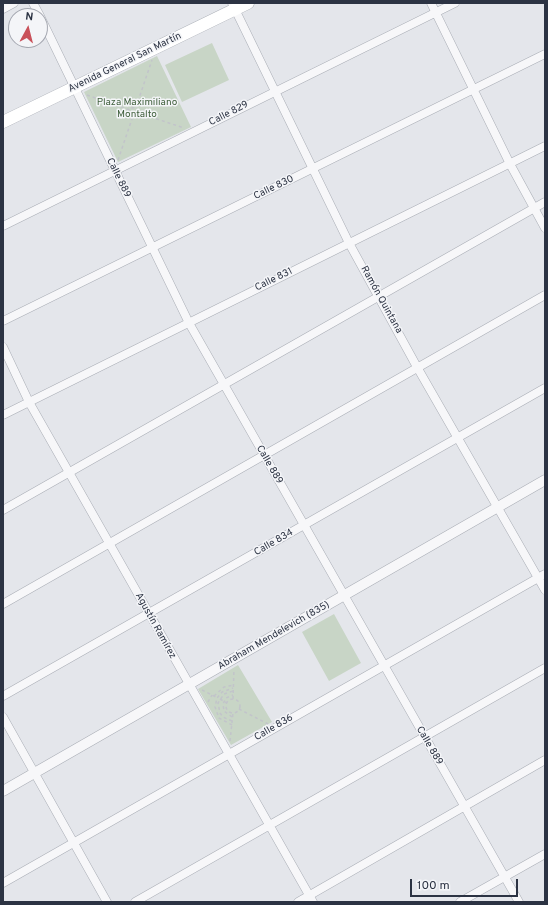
<!DOCTYPE html>
<meta charset="utf-8">
<style>
body{margin:0}
#map{position:relative;width:548px;height:905px;overflow:hidden;background:#e4e6eb;font-family:Overpass,sans-serif}
canvas{display:block}
.frame{position:absolute;inset:0;border:4px solid #2c3343;pointer-events:none}
.north{position:absolute;left:8px;top:8px;width:40px;height:40px;box-sizing:border-box;background:#f4f5f8;border:1px solid #a4a7b0;border-radius:50%;rotate:7deg;font-size:11px;font-weight:700;line-height:16px;text-align:center;color:#2c3343}
.north::after{content:'';display:block;margin:auto;width:14px;height:18px;background:#c9515a;clip-path:polygon(50% 0,100% 100%,50% 72%,0 100%)}
.scale{position:absolute;left:410px;top:879px;width:108px;height:18px;box-sizing:border-box;border:2px solid #2c3343;border-top:0;padding-left:5px;font-size:12px;line-height:14px;white-space:nowrap;color:#2c3343;-webkit-text-stroke:3px #f4f5f8;paint-order:stroke}
</style>
<div id="map">
<canvas width="548" height="905"></canvas>
<div class="frame"></div>
<div class="north">N</div>
<div class="scale">100 m</div>
</div>
<script>
const g = document.querySelector('canvas').getContext('2d');
g.lineJoin = 'round';
function fillPath(path, color) {
  g.fillStyle = color;
  g.fill(path, 'evenodd');
}
function shape(rows) {
  const path = new Path2D();
  for (const r of rows) {
    if (r.length === 3) {
      path.moveTo(r[0] + r[2], r[1]);
      path.arc(r[0], r[1], r[2], 0, 2 * Math.PI);
      continue;
    }
    path.moveTo(r[0], r[1]);
    for (let i = 2; i < r.length; i += 2) path.lineTo(r[i], r[i + 1]);
  }
  return path;
}
function stroke(path, color, width, dash) {
  g.strokeStyle = color;
  g.lineWidth = width;
  g.lineCap = dash ? 'butt' : 'round';
  g.setLineDash(dash || []);
  g.stroke(path);
}
function drawText(font, color, halo, rows, align = 'center') {
  g.font = font + ' Overpass,sans-serif';
  g.lineWidth = 3;
  g.setLineDash([]);
  g.textBaseline = 'middle';
  g.strokeStyle = halo;
  g.fillStyle = color;
  for (const [text, x, y, turn = 0] of rows) {
    g.save();
    g.translate(x, y);
    g.rotate((+turn || 0) * Math.PI / 180);
    g.textAlign = isNaN(turn) ? turn : align;
    if (halo) g.strokeText(text, 0, 0);
    g.fillText(text, 0, 0);
    g.restore();
  }
}
fillPath(shape([
 [212,43,229,80,182,102,165,65],
 [157,56,191,127,118,162,84,92],
 [334,614,361,663,329,681,302,632],
 [238,665,272,722,231,745,198,689]
]), '#c8d5c6');
const minor = shape([
 [33,3,40,16],
 [232,3,349,243,417,367,545,590],
 [431,3,510,164,545,228],
 [3,9,14,3],
 [40,16,189,323,519,902],
 [3,226,455,3],
 [3,321,545,54],
 [3,347,29,402,313,902],
 [3,415,545,146],
 [3,510,545,202],
 [3,604,545,295],
 [3,696,545,388],
 [3,717,107,902],
 [3,883,545,574],
 [135,902,545,668],
 [298,902,545,760],
 [460,902,545,854]
]);
const tertiary = shape([
 [3,791,545,480]
]);
const secondary = shape([
 [3,122,248,3]
]);
stroke(minor, '#a9adb5', 9);
stroke(tertiary, '#a9adb5', 11);
stroke(secondary, '#a9adb5', 13);
stroke(shape([
 [87,95,130,110],
 [136,107,152,60],
 [134,112,4.5],
 [139,113,184,128],
 [118,160,133,116],
 [202,690,216,697],
 [214,696,224,687,234,685],
 [220,699,227,703],
 [233,699,234,669],
 [233,706,7],
 [208,702,212,695],
 [239,709,268,724],
 [232,717,224,711,223,704,226,698,233,695],
 [232,721,223,717,220,713,218,703,224,694,233,691],
 [232,725,219,718,215,707,217,698,222,692,233,688],
 [230,741,233,713]
]), '#c2c4ca', 1.5, [3, 3]);
stroke(minor, '#f7f7f9', 8);
stroke(tertiary, '#f7f7f9', 10);
stroke(secondary, '#fff', 12);
drawText('10px', '#2c3343', '#f4f5f8', [
 ["Avenida General San Martín",125,63,-26],
 ["Calle 829",229,114,-27],
 ["Calle 889",118,178,64],
 ["Calle 830",274,188,-26],
 ["Calle 831",274,280,-26],
 ["Ramón Quintana",381,300,61],
 ["Calle 889",269,465,60],
 ["Calle 834",274,543,-30],
 ["Agustín Ramírez",155,626,61],
 ["Abraham Mendelevich (835)",274,636,-30],
 ["Calle 836",274,728,-30],
 ["Calle 889",429,746,60]
]);
drawText('10px', '#3e5e3a', '#f4f5f8', [
 ["Plaza Maximiliano",137,103],
 ["Montalto",137,115]
]);
</script>
